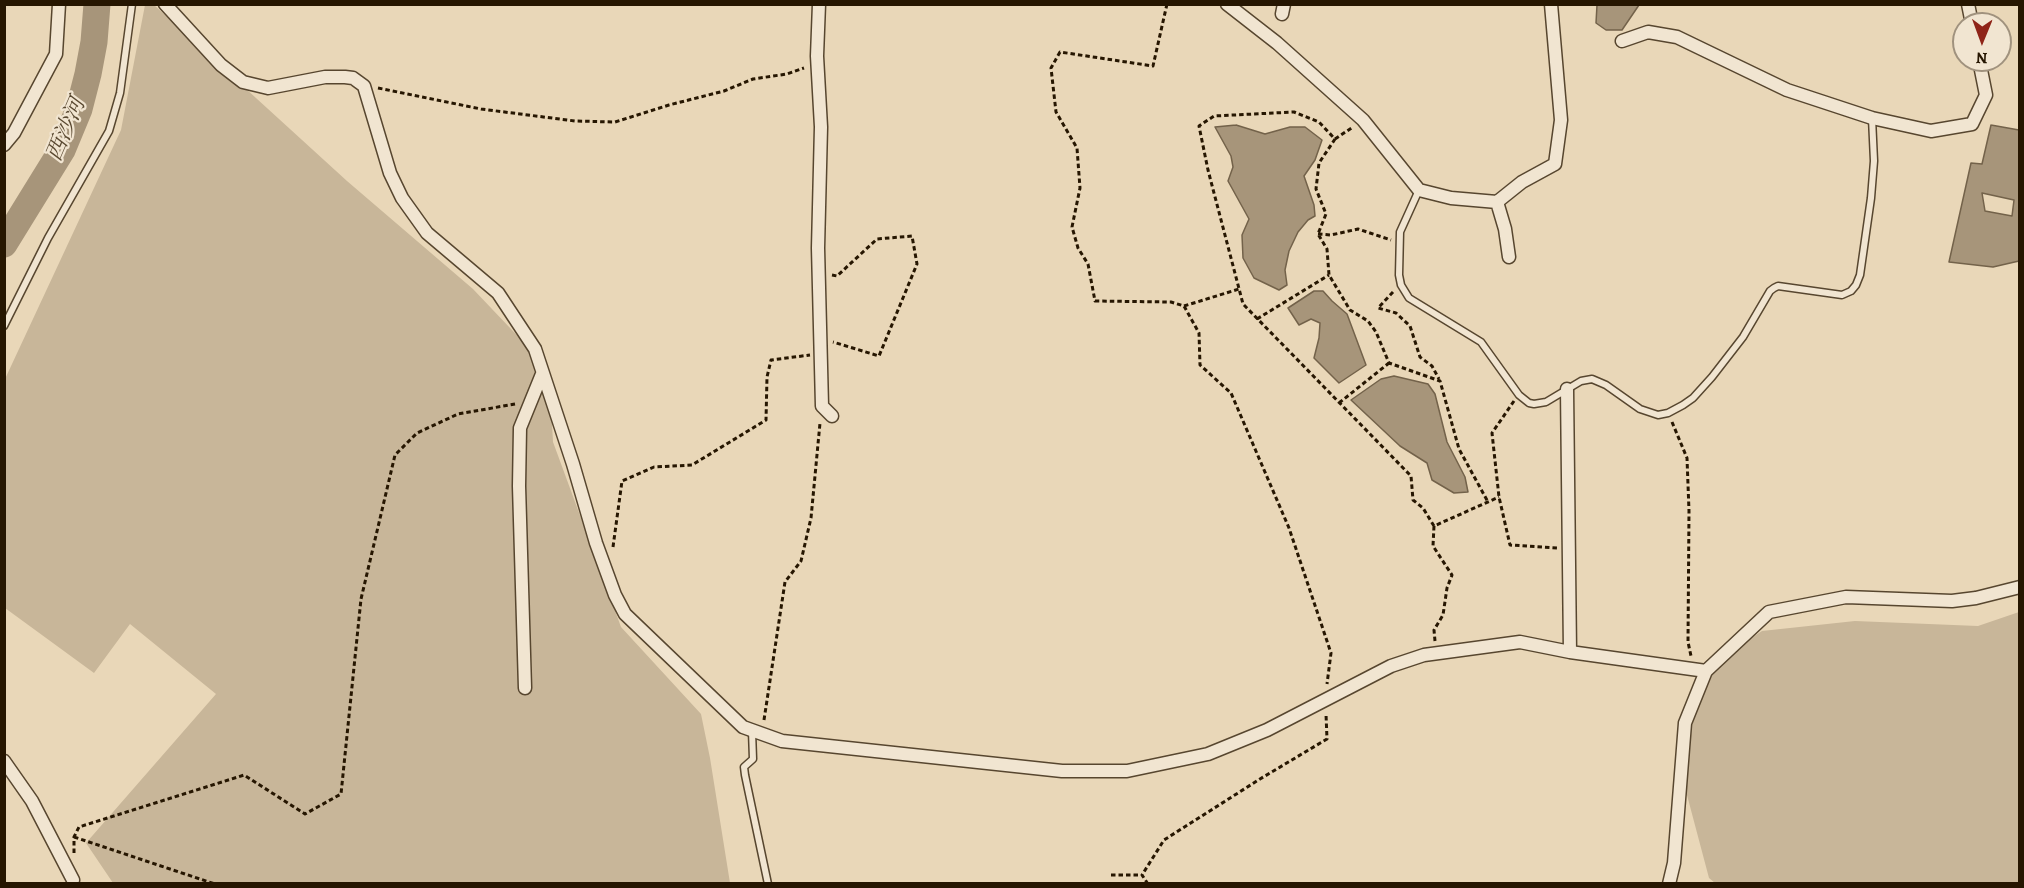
<!DOCTYPE html>
<meta charset="utf-8">
<style>
body{margin:0}
#map{position:relative;width:2024px;height:888px;overflow:hidden;background:#e9d7b8;font-family:Alegreya,serif}
canvas{display:block}
.frame{position:absolute;inset:0;border:6px solid #261601;pointer-events:none}
.north{position:absolute;left:1952px;top:12px;width:60px;height:60px;box-sizing:border-box;background:#f1e5d1;border:2px solid #a0927e;border-radius:50%;rotate:181deg;font-size:16px;font-weight:700;line-height:24px;text-align:center;color:#261601}
.north::after{content:'';display:block;margin:auto;width:21px;height:27px;background:#8f2418;clip-path:polygon(50% 0,100% 100%,50% 72%,0 100%)}
</style>
<div id="map">
<canvas width="2024" height="888"></canvas>
<div class="frame"></div>
<div class="north">N</div>
</div>
<script>
const g = document.querySelector('canvas').getContext('2d');
g.lineJoin = 'round';
function fillPath(path, color) {
  g.fillStyle = color;
  g.fill(path, 'evenodd');
}
function shape(rows) {
  const path = new Path2D();
  for (const r of rows) {
    path.moveTo(r[0], r[1]);
    for (let i = 2; i < r.length; i += 2) path.lineTo(r[i], r[i + 1]);
  }
  return path;
}
function stroke(path, color, width, dash) {
  g.strokeStyle = color;
  g.lineWidth = width;
  g.lineCap = dash ? 'butt' : 'round';
  g.setLineDash(dash || []);
  g.stroke(path);
}
function drawText(font, color, halo, rows, align = 'center') {
  g.font = font + ' Alegreya,"Noto Serif SC",serif';
  g.lineWidth = 4.5;
  g.setLineDash([]);
  g.textBaseline = 'middle';
  g.strokeStyle = halo;
  g.fillStyle = color;
  for (const [text, x, y, turn = 0] of rows) {
    g.save();
    g.translate(x, y);
    g.rotate((+turn || 0) * Math.PI / 180);
    g.textAlign = isNaN(turn) ? turn : align;
    if (halo) g.strokeText(text, 0, 0);
    g.fillText(text, 0, 0);
    g.restore();
  }
}
fillPath(shape([
 [145,5,154,5,347,181,473,289,549,369,553,442,621,627,701,714,710,758,730,883,113,883,86,843,216,694,130,624,94,673,5,608,5,379,121,130],
 [2019,612,2019,883,1715,883,1709,878,1683,780,1701,671,1762,631,1855,621,1978,626]
]), '#c8b699');
const water = shape([
 [1597,5,1597,4,1639,5,1622,30,1606,30,1596,23,1597,5],
 [1236,125,1265,134,1290,127,1305,127,1322,140,1315,160,1304,176,1314,205,1315,216,1308,220,1298,232,1289,251,1285,270,1287,285,1279,290,1254,278,1243,258,1242,235,1249,219,1228,181,1233,167,1231,156,1215,127,1236,125],
 [1991,125,2019,130,2019,261,1993,267,1949,262,1971,163,1982,164,1991,125],
 [1982,193,2014,200,2012,216,1985,211,1982,193],
 [1314,291,1323,291,1332,301,1347,314,1366,365,1339,383,1314,358,1319,338,1320,323,1311,319,1299,325,1288,308,1314,291],
 [1394,376,1428,384,1435,394,1447,442,1465,477,1468,492,1454,493,1432,480,1427,463,1400,446,1351,400,1381,379,1394,376]
]);
fillPath(water, '#a7957a');
stroke(water, '#73624a', 1.5);
stroke(shape([
 [4,244,62,150,79,109,88,74,94,42,97,4]
]), '#a7957a', 27);
const lane = shape([
 [1419,190,1400,232,1399,275,1401,285,1409,298,1481,342,1519,395,1529,403,1534,404,1546,402,1581,381,1592,379,1606,385,1640,409,1658,415,1668,413,1683,405,1693,398,1712,377,1743,337,1770,291,1774,288,1778,286,1842,295,1851,291,1856,285,1860,275,1871,198,1874,161,1872,118],
 [4,326,48,238,109,131,120,93,132,4],
 [752,731,753,759,744,767,745,775,768,884]
]);
const street = shape([
 [165,4,221,65,243,82,268,88,325,77,345,77,353,78,364,86,390,173,402,198,427,233,498,293,535,349,573,464,596,543,615,595,625,614,743,727,782,741,1062,771,1127,771,1208,754,1267,730,1391,666,1424,655,1520,642,1570,652,1706,671],
 [819,4,817,56,821,127,818,248,822,406,832,416],
 [1227,4,1277,43,1363,120,1419,190,1451,198,1497,202,1522,182,1555,164,1561,120,1551,4],
 [1968,4,1972,24],
 [1282,14,1284,4],
 [1622,41,1648,32,1677,37,1787,90,1872,118,1931,131,1972,124,1986,95,1979,60],
 [4,145,14,133,56,54,59,4],
 [1497,202,1505,229,1509,257],
 [1567,389,1570,652],
 [525,688,519,486,520,428,542,374],
 [4,761,32,801,73,880],
 [1669,884,1674,863,1685,723,1706,671,1769,612,1846,597,1952,601,1976,598,2020,587]
]);
stroke(lane, '#57462f', 9);
stroke(street, '#57462f', 15);
stroke(shape([
 [1167,4,1153,66,1060,52,1051,68,1056,112,1077,148,1080,188,1072,227,1078,248,1088,264,1095,301,1171,302,1184,306,1199,333,1200,365,1231,393,1289,528,1331,653,1327,684],
 [378,88,481,109,575,121,615,122,669,105,724,91,753,79,787,74,804,68],
 [1335,139,1353,127],
 [1318,234,1331,235,1358,229,1391,240],
 [832,275,837,276,877,239,912,236,917,264,879,356,833,342],
 [1393,292,1378,308,1396,313,1410,326,1420,357,1432,366,1439,379],
 [1184,306,1239,289],
 [1257,319,1329,275],
 [1514,401,1492,433,1499,497,1510,545,1557,548],
 [1339,403,1389,363],
 [1672,422,1687,458,1689,511,1688,642,1691,656],
 [1434,526,1423,508,1413,500,1411,476,1243,304,1208,170,1199,126,1214,116,1294,112,1319,122,1335,139,1319,163,1316,189,1326,214,1318,234,1327,249,1329,275,1350,310,1368,321,1376,332,1389,363,1440,381,1459,449,1488,502],
 [613,547,622,481,654,467,692,465,766,420,767,377,771,360,810,355],
 [1435,641,1434,630,1443,615,1447,588,1452,575,1433,546,1434,526,1499,497],
 [764,720,785,582,801,561,811,518,820,423],
 [74,837,215,884],
 [74,853,74,837,79,827,244,775,305,814,341,794,361,599,395,455,417,433,458,414,515,404],
 [1111,875,1142,875],
 [1148,884,1142,875,1164,840,1260,779,1327,739,1326,714]
]), '#261601', 3, [4.5, 3]);
stroke(lane, '#f1e5d1', 6);
stroke(street, '#f1e5d1', 12);
drawText('italic 22px', '#5a4931', '#f1e5d1', [
 ["西沙河",67,130,-67]
]);
</script>
